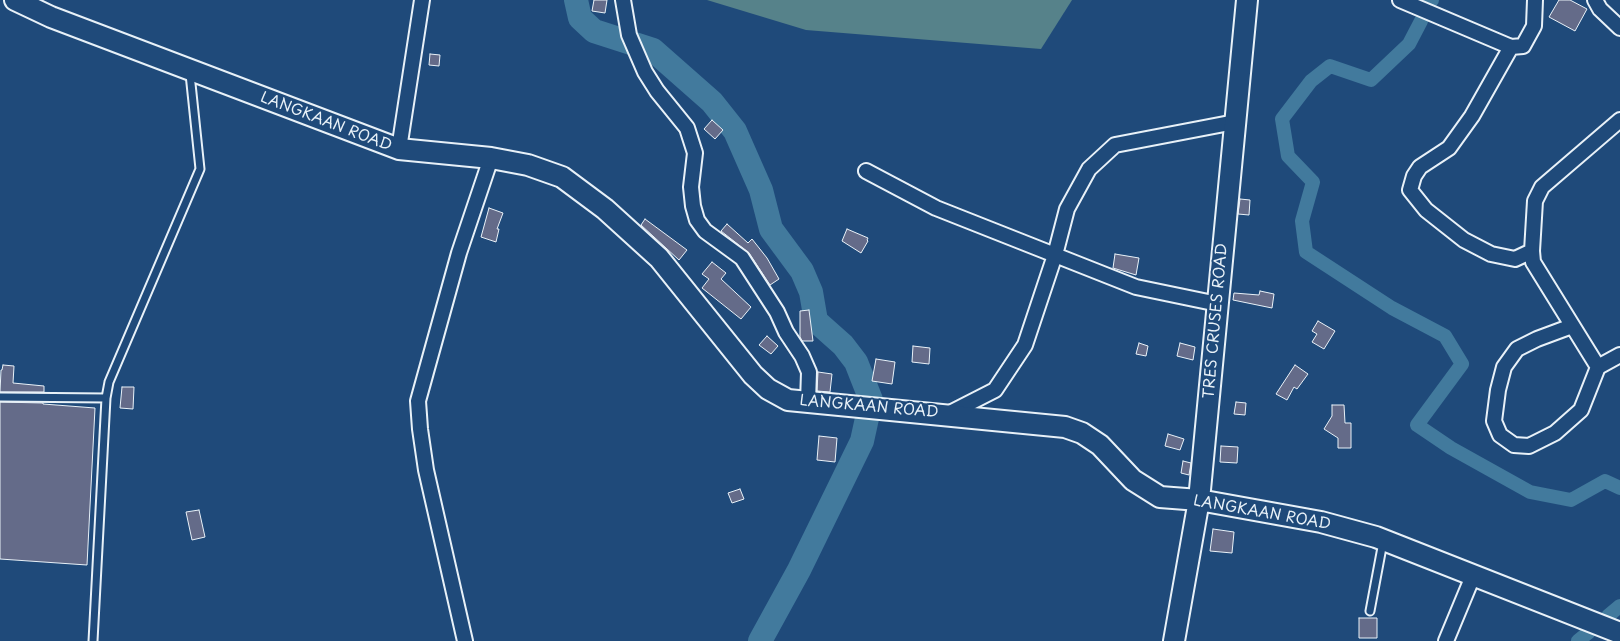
<!DOCTYPE html>
<style>
body{margin:0}
canvas{display:block;background:#1f4a7a}
</style>
<canvas width="1620" height="641"></canvas>
<script>
const g = document.querySelector('canvas').getContext('2d');
g.lineJoin = 'round';
function fillPath(path, color) {
  g.fillStyle = color;
  g.fill(path, 'evenodd');
}
function shape(rows) {
  const path = new Path2D();
  for (const r of rows) {
    path.moveTo(r[0], r[1]);
    for (let i = 2; i < r.length; i += 2) path.lineTo(r[i], r[i + 1]);
  }
  return path;
}
function stroke(path, color, width, dash) {
  g.strokeStyle = color;
  g.lineWidth = width;
  g.lineCap = dash ? 'butt' : 'round';
  g.setLineDash(dash || []);
  g.stroke(path);
}
function drawText(font, color, halo, rows, align = 'center') {
  g.font = font + ' "Playpen Sans",sans-serif';
  g.lineWidth = 4;
  g.setLineDash([]);
  g.textBaseline = 'middle';
  g.strokeStyle = halo;
  g.fillStyle = color;
  for (const [text, x, y, turn = 0] of rows) {
    g.save();
    g.translate(x, y);
    g.rotate((+turn || 0) * Math.PI / 180);
    g.textAlign = isNaN(turn) ? turn : align;
    if (halo) g.strokeText(text, 0, 0);
    g.fillText(text, 0, 0);
    g.restore();
  }
}
fillPath(shape([
 [707,0,1072,0,1041,49,806,30]
]), '#56828a');
stroke(shape([
 [1431,1,1432,0],
 [1421,21,1409,44,1371,80,1330,66,1311,81,1282,119,1288,156,1313,182,1302,221,1306,252,1392,308,1445,336,1462,364,1417,425,1451,448,1530,492,1571,500,1605,481,1620,488],
 [1608,616,1620,606],
 [1578,641,1589,632]
]), '#427a9d', 14);
stroke(shape([
 [576,0,580,18,594,31,653,50,712,102,735,131,761,190,771,229,802,271,811,292,816,321,843,345,856,362,871,400,862,441,799,570,760,641]
]), '#427a9d', 24);
const building = shape([
 [594,0,607,0,605,13,592,11,594,0],
 [1559,0,1570,0,1587,9,1575,31,1549,17,1559,0],
 [430,54,440,55,439,66,429,65,430,54],
 [712,120,723,130,715,139,704,129,712,120],
 [1240,199,1250,200,1249,215,1238,214,1240,199],
 [489,208,503,213,497,229,499,229,496,242,481,237,489,208],
 [645,219,687,250,679,260,641,225,645,219],
 [727,224,748,243,752,239,767,258,779,279,770,285,749,253,721,231,727,224],
 [847,229,868,238,867,240,868,241,861,253,842,241,847,229],
 [1115,254,1139,258,1136,275,1113,268,1115,254],
 [712,262,726,273,721,279,751,307,741,319,702,288,709,279,702,274,712,262],
 [1260,291,1274,294,1272,308,1233,300,1234,293,1259,295,1260,291],
 [809,310,813,341,802,341,800,337,800,311,809,310],
 [1318,321,1335,331,1324,349,1312,342,1317,334,1312,331,1318,321],
 [767,336,778,346,771,354,759,345,767,336],
 [1139,343,1148,346,1146,356,1136,354,1139,343],
 [1180,343,1195,347,1193,360,1177,356,1180,343],
 [913,346,930,348,929,364,912,362,913,346],
 [876,359,895,362,892,384,872,381,876,359],
 [3,365,14,366,13,383,44,386,44,392,0,392,1,370,2,370,3,365],
 [1295,365,1308,374,1297,389,1294,387,1287,400,1276,394,1295,365],
 [818,372,832,374,830,392,817,391,818,372],
 [122,387,134,387,133,409,120,408,122,387],
 [0,402,43,403,43,404,95,408,87,565,0,559,0,402],
 [1236,402,1246,403,1245,415,1234,414,1236,402],
 [1332,405,1344,405,1345,423,1351,423,1351,448,1338,448,1338,438,1324,429,1332,416,1332,405],
 [1168,434,1184,439,1180,450,1165,446,1168,434],
 [819,436,837,438,835,462,817,460,819,436],
 [1221,446,1238,447,1237,463,1220,462,1221,446],
 [1183,461,1191,463,1189,475,1181,473,1183,461],
 [740,489,744,499,732,503,728,493,740,489],
 [199,510,205,537,192,540,186,512,199,510],
 [1213,529,1234,532,1232,553,1210,551,1213,529],
 [1359,618,1377,618,1377,638,1359,638,1359,618]
]);
fillPath(building, '#646b89');
stroke(building, '#e8f1f8', 1);
const lane = shape([
 [0,397,106,398,109,382,200,169,190,74],
 [1370,611,1383,542],
 [93,641,106,398]
]);
const street = shape([
 [623,0,629,35,645,72,657,91,687,128,695,153,691,187,693,206,697,220,705,231,742,258,777,312,786,332,802,356,809,372,808,402],
 [1400,0,1511,47,1523,46,1534,26,1535,0],
 [1595,0,1600,9,1620,28],
 [1511,47,1472,116,1449,148,1420,167,1414,176,1410,190,1426,210,1464,240,1491,254,1515,259,1532,251],
 [1620,120,1542,187,1535,201,1532,251,1533,262,1598,367,1620,355],
 [399,149,422,0],
 [866,171,936,208,1136,287,1218,304],
 [1572,326,1537,339,1517,349,1504,367,1498,390,1494,421,1500,435,1514,445,1529,446,1555,433,1581,410,1598,367],
 [946,415,995,390,1025,345,1055,255,1067,209,1089,169,1115,145,1235,122],
 [465,641,426,470,420,429,418,401,459,253,491,158],
 [1446,641,1473,576]
]);
const secondary = shape([
 [15,0,51,17,399,149,491,158,528,165,562,177,605,209,659,258,753,375,768,389,788,400,1065,427,1082,433,1100,445,1133,480,1160,497,1199,500,1321,522,1376,537,1620,633],
 [1174,641,1199,500,1247,0]
]);
stroke(lane, '#e8f1f8', 11);
stroke(street, '#e8f1f8', 18);
stroke(secondary, '#e8f1f8', 24);
stroke(lane, '#1f4a7a', 7);
stroke(street, '#1f4a7a', 14);
stroke(secondary, '#1f4a7a', 20);
drawText('15px', '#e8f1f8', '#1f4a7a', [
 ["LANGKAAN ROAD",326,122,21],
 ["TRES CRUSES ROAD",1216,321,-85],
 ["LANGKAAN ROAD",869,407,5],
 ["LANGKAAN ROAD",1262,513,10]
]);
</script>
